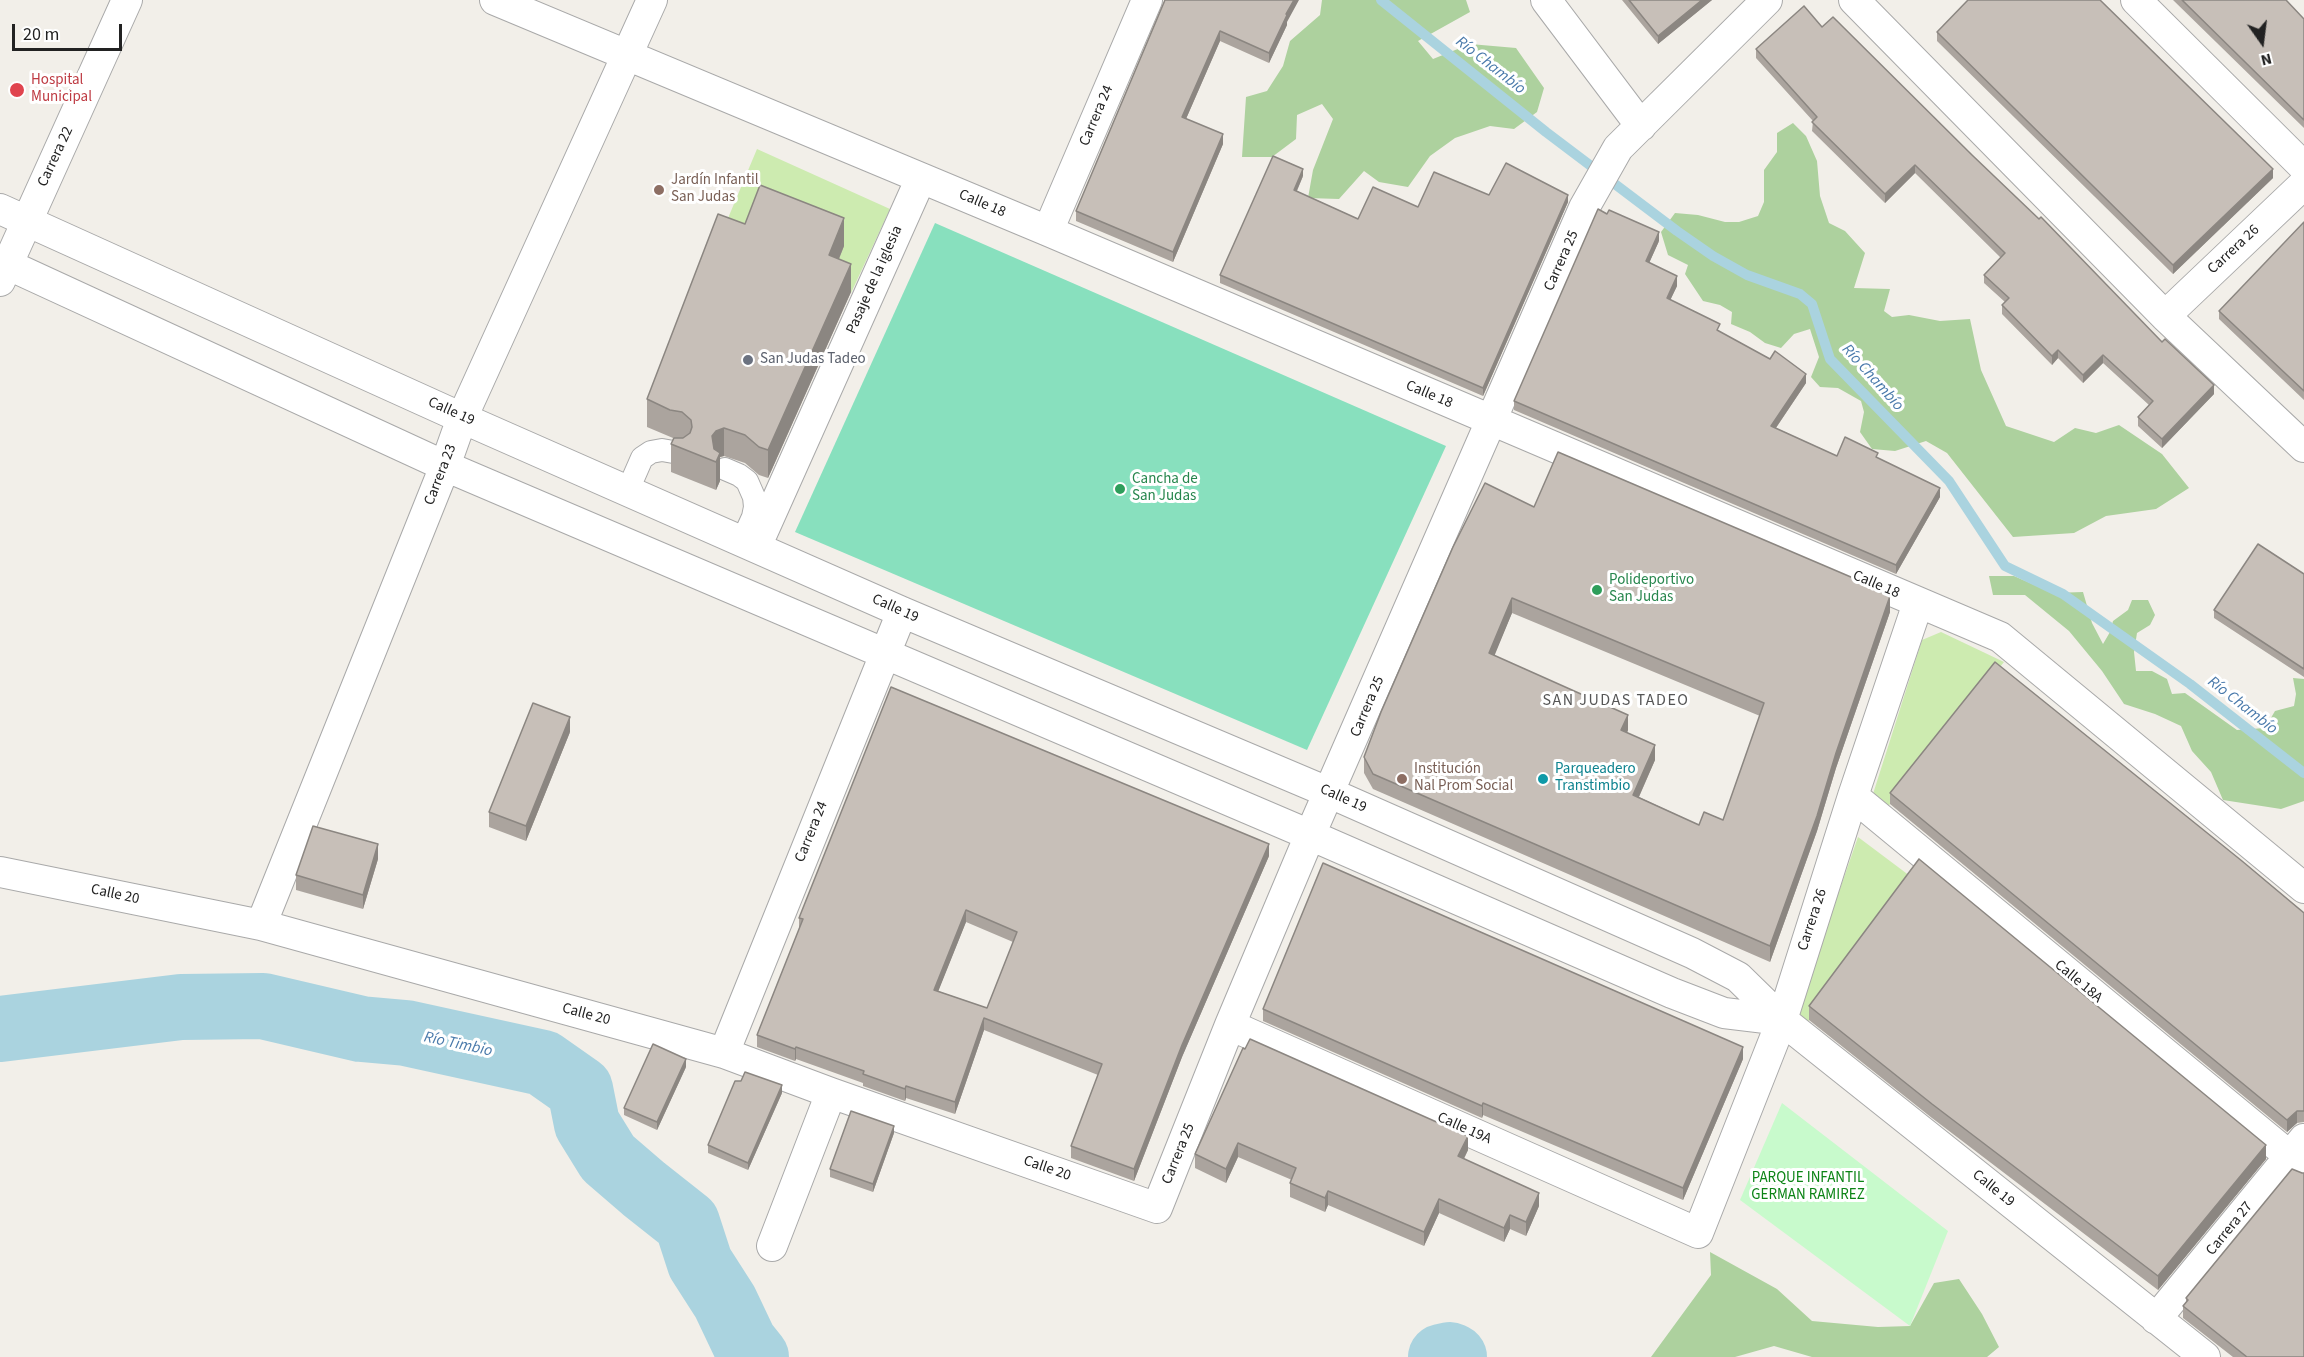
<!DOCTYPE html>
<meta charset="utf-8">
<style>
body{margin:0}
#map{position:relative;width:2304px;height:1357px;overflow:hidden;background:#f2efe9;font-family:"Source Sans 3",sans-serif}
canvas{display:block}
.north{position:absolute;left:2232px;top:12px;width:60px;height:60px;-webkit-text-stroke:4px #fff;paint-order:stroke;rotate:166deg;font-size:16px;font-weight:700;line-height:24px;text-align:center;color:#222}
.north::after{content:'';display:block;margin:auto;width:21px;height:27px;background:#222;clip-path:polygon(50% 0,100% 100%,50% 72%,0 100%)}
.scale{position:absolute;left:12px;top:24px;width:110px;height:27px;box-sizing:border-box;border:3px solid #222;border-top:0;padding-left:8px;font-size:18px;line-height:21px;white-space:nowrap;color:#222;-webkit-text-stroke:4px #fff;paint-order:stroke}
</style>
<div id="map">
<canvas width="2304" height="1357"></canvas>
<div class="north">N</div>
<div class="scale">20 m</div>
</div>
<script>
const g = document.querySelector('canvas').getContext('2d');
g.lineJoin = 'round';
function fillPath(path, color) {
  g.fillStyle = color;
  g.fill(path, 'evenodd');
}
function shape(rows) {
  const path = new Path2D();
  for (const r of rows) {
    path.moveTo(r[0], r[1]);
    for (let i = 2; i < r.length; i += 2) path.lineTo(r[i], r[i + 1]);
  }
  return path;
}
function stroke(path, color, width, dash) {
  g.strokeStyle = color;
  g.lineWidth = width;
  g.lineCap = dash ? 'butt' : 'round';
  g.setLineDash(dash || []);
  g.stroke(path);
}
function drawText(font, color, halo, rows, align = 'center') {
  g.font = font + ' "Source Sans 3",sans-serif';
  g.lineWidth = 6;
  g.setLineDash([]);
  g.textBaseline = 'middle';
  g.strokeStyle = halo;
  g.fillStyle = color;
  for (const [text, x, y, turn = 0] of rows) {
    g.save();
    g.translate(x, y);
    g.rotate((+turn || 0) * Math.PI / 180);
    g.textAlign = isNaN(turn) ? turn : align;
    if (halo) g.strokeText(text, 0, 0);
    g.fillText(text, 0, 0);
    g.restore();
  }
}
fillPath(shape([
 [757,149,890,209,851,293,718,242],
 [1941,632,2004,662,1886,809,1872,797,1922,640],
 [1858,837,1914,879,1807,1023,1796,1015]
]), '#cdebb0');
fillPath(shape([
 [1322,0,1466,0,1470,12,1418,41,1433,59,1470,44,1516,48,1544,88,1537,112,1514,129,1490,126,1455,138,1430,156,1408,187,1379,182,1364,171,1339,199,1308,198,1313,170,1333,119,1322,104,1297,115,1296,139,1272,157,1242,157,1246,97,1267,91,1283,66,1290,41,1320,15],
 [1793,123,1806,136,1817,161,1820,196,1829,223,1845,231,1865,253,1854,288,1890,289,1884,311,1892,317,1909,315,1940,321,1970,319,1981,370,2006,426,2054,442,2075,428,2096,433,2119,425,2162,454,2189,488,2156,509,2106,516,2074,533,2013,537,1947,453,1926,441,1895,451,1872,449,1860,432,1864,412,1861,401,1838,388,1820,387,1811,377,1819,357,1810,329,1794,334,1781,348,1765,343,1750,332,1731,324,1732,312,1720,305,1703,301,1685,274,1688,265,1668,255,1661,232,1675,213,1698,215,1725,222,1739,222,1758,216,1764,202,1764,170,1777,152,1777,133],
 [1989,576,2014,576,2053,593,2083,592,2092,623,2103,644,2110,632,2113,621,2128,610,2132,600,2148,600,2155,615,2150,625,2137,633,2134,652,2136,671,2152,671,2167,679,2172,694,2185,693,2237,730,2265,728,2275,711,2294,706,2296,694,2293,678,2304,679,2304,801,2281,809,2223,800,2211,772,2192,751,2181,726,2155,714,2124,704,2102,671,2069,631,2025,595,1993,595],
 [1710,1252,1777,1289,1812,1321,1878,1327,1910,1326,1934,1283,1959,1279,1982,1314,1999,1347,1987,1357,1812,1357,1774,1346,1735,1357,1651,1357,1711,1275]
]), '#add19e');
fillPath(shape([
 [1782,1103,1948,1231,1910,1326,1740,1200]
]), '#c8facc');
fillPath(shape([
 [935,223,1446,446,1307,750,795,532]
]), '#88e0be');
stroke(shape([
 [1381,0,1546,132,1677,231,1713,256,1747,275,1800,294,1812,304,1830,359,1949,481,2005,566,2063,594,2190,684,2304,773]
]), '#aad3df', 10);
stroke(shape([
 [0,1029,181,1007,263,1006,361,1029,406,1033,543,1063,580,1089,587,1124,608,1158,644,1189,687,1223,700,1263,725,1302,744,1342,756,1357],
 [1441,1357,1450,1355,1454,1357]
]), '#aad3df', 66);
const pedestrian = shape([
 [725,469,739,475,747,481,754,497,755,507,753,517,742,541],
 [628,490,642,458,651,452,662,450,679,453]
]);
const minor = shape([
 [495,0,1048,231,2000,637,2304,888],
 [1546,0,1641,126],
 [1854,0,2165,316,2304,447],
 [2136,0,2304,167],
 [0,209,462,418,902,612,1330,793,1692,953,1738,977,1782,1020,2205,1357],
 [1048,231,1147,0],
 [0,261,445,466,1310,835,1672,993,1724,1013,1782,1020],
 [0,281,127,0],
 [2165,316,2304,184],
 [756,547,921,178],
 [1853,796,2304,1168],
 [0,872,261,925,724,1053,831,1093,1157,1208,1230,1025,1310,835,1584,208,1618,148,1767,0],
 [261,925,445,466,462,418,652,0],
 [1230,1025,1698,1233,1782,1020,1853,796,1918,603],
 [724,1053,902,612],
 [772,1246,831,1093],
 [2156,1319,2304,1139]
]);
stroke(pedestrian, '#a9a9a9', 24);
stroke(minor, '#a9a9a9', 32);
stroke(pedestrian, '#fff', 22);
stroke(minor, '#fff', 30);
fillPath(shape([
 [1622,0,1712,0,1658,44],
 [2173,0,2286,0,2304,19,2304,128],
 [1159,14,1287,22,1287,25,1269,63,1220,41,1186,119,1223,144,1173,262,1076,221,1076,211],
 [1822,27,2214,394,2162,448,2138,426,2138,417,2149,405,2103,363,2083,383,2058,358,2052,365,2002,314,2002,305,2005,302,1984,283,1984,275,2001,258,1915,173,1885,203,1812,131,1813,121,1756,58,1756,49],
 [1937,32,2273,178,2173,274,1937,41],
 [1303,176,1297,191,1358,219,1489,195,1568,202,1483,396,1220,283,1220,275],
 [2304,222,2304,400,2219,319,2219,311],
 [745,224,844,246,839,259,851,292,768,478,759,475,745,463,724,456,720,457,720,481,716,490,671,472,671,444,673,438,647,427,647,399],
 [1659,241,1649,263,1677,286,1670,300,1720,332,1806,383,1776,428,1837,456,1878,458,1940,497,1896,574,1514,410,1514,401],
 [1534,507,1879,592,1890,612,1836,768,1817,831,1770,962,1373,789,1364,773,1364,757],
 [1512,613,1760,716,1723,820,1699,825,1639,797,1655,760,1627,733,1628,730,1494,655],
 [2304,574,2304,677,2214,618,2214,610],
 [570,732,526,841,489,827,489,812],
 [1890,793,2304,913,2304,1122,2297,1123,2287,1132,1890,804],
 [1269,856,1182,1057,1134,1181,1071,1158,1071,1146,1098,1075,984,1030,955,1114,906,1098,905,1101,863,1086,863,1083,796,1059,795,1061,757,1047,757,1035,799,929,799,918],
 [966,922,1013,942,987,1008,938,991],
 [378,859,363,909,296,890,296,875],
 [1809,1006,2266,1159,2158,1290,1932,1118,1809,1020],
 [1263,1009,1743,1059,1683,1200,1483,1115,1482,1118,1263,1021],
 [1243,1048,1468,1150,1464,1159,1539,1206,1526,1236,1510,1229,1504,1242,1439,1213,1424,1246,1328,1205,1325,1212,1290,1197,1290,1183,1292,1180,1238,1157,1226,1183,1195,1168,1195,1154],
 [686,1067,657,1130,624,1115,624,1108],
 [782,1093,748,1170,708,1153,708,1145],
 [894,1133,873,1192,830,1177,830,1169],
 [2302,1173,2304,1357,2233,1357,2183,1318,2183,1306,2186,1303,2186,1298]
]), '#aba49e');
fillPath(shape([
 [1294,0,1299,0,1287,22,1287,25,1269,63,1269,53,1286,14],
 [1702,0,1712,0,1658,44,1658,36],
 [1220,31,1220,41,1182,128,1182,117],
 [1223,134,1223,144,1173,262,1173,252],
 [1915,165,1915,173,1885,203,1885,194],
 [1303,169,1303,176,1294,197,1294,190],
 [2273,169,2273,178,2173,274,2173,265],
 [1568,195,1568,202,1483,396,1483,388],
 [844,218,844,246,829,283,829,255],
 [1659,232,1659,241,1646,270,1646,261],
 [851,264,851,292,768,478,768,450],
 [1677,276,1677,286,1667,307,1667,298],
 [2058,350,2058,358,2052,365,2052,356],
 [2103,355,2103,363,2083,383,2083,375],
 [1806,374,1806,383,1771,435,1771,426],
 [2214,385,2214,394,2162,448,2162,439],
 [724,428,724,456,720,457,720,481,716,490,716,462,714,462,712,436,716,431],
 [1940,488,1940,497,1896,574,1896,565],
 [1890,596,1890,612,1836,768,1817,831,1770,962,1770,946,1836,753],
 [1512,598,1512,613,1489,669,1489,653],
 [1628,715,1628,730,1621,746,1621,730],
 [570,717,570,732,526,841,526,826],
 [1655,745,1655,760,1633,810,1633,795],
 [378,844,378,859,363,909,363,895],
 [1269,844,1269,856,1182,1057,1134,1181,1134,1169,1182,1045],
 [966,910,966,922,934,1002,934,990],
 [984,1018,984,1030,955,1114,955,1102],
 [796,1047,796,1059,795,1061,795,1049],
 [1743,1047,1743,1059,1683,1200,1683,1188],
 [686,1059,686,1067,657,1130,657,1122],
 [782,1085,782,1093,748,1170,748,1163],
 [906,1086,906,1098,905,1101,905,1089],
 [1483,1103,1483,1115,1482,1118,1482,1106],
 [2297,1111,2297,1123,2287,1132,2287,1120],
 [894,1126,894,1133,873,1192,873,1184],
 [1468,1136,1468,1150,1458,1170,1458,1156],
 [1238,1143,1238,1157,1226,1183,1226,1169],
 [2266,1145,2266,1159,2158,1290,2158,1276],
 [1328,1191,1328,1205,1325,1212,1325,1198],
 [1539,1193,1539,1206,1526,1236,1526,1222],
 [1439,1199,1439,1213,1424,1246,1424,1232],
 [1510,1215,1510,1229,1504,1242,1504,1228]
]), '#8b8681');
const building = shape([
 [1165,0,1294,0,1286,14,1287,15,1269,53,1220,31,1182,117,1223,134,1173,252,1076,211,1165,0],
 [1629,0,1702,0,1658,36,1629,0],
 [1968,0,2100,0,2273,169,2173,265,1937,32,1968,0],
 [2182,0,2286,0,2304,19,2304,120,2182,0],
 [1804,6,1822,27,1833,17,1972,155,2039,219,2041,217,2162,342,2165,339,2214,385,2162,439,2138,417,2153,401,2103,355,2083,375,2058,350,2052,356,2002,305,2009,298,1984,275,2005,253,1915,165,1885,194,1812,122,1817,117,1756,49,1804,6],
 [1273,156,1303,169,1294,190,1358,219,1373,187,1418,207,1434,172,1489,195,1506,163,1568,195,1483,388,1220,275,1273,156],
 [760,185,844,218,829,255,851,264,768,450,759,447,745,435,724,428,716,431,712,436,714,449,720,453,716,462,671,444,674,438,683,438,690,433,692,427,691,420,682,412,670,410,647,399,718,214,745,224,760,185],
 [1598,209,1607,214,1609,210,1659,232,1646,261,1677,276,1667,298,1720,324,1717,330,1770,359,1775,351,1806,374,1771,426,1837,456,1845,437,1878,453,1876,457,1940,488,1896,565,1514,401,1598,209],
 [2304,222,2304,391,2219,311,2304,222],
 [1558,452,1879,589,1878,591,1890,596,1836,753,1817,816,1770,946,1373,774,1364,757,1381,712,1453,547,1485,483,1534,507,1558,452],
 [1512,598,1764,703,1723,820,1704,812,1699,825,1633,795,1655,745,1621,730,1628,715,1489,653,1512,598],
 [2258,544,2304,574,2304,669,2214,610,2258,544],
 [1995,662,2242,861,2304,913,2304,1111,2297,1111,2287,1120,1890,793,1995,662],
 [891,687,1269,844,1182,1045,1134,1169,1071,1146,1102,1064,984,1018,955,1102,906,1086,905,1089,863,1074,864,1071,796,1047,795,1049,757,1035,803,919,799,918,891,687],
 [966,910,1017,932,987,1008,934,990,966,910],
 [533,703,570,717,526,826,489,812,533,703],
 [313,826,378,844,363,895,296,875,313,826],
 [1919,859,2266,1145,2158,1276,1932,1104,1809,1006,1919,859],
 [1323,863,1743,1047,1683,1188,1483,1103,1482,1106,1263,1009,1323,863],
 [1250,1039,1468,1136,1458,1156,1539,1193,1526,1222,1510,1215,1504,1228,1439,1199,1424,1232,1328,1191,1325,1198,1290,1183,1296,1168,1238,1143,1226,1169,1195,1154,1243,1048,1245,1049,1250,1039],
 [653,1044,686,1059,657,1122,624,1108,653,1044],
 [745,1072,782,1085,748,1163,708,1145,735,1081,741,1081,745,1072],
 [851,1111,894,1126,873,1184,830,1169,851,1111],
 [2292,1169,2302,1173,2304,1173,2304,1357,2247,1357,2183,1306,2188,1300,2186,1298,2292,1169]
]);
fillPath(building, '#c7bfb8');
stroke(building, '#8b8681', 1.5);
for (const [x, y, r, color] of [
 [17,90,8,"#e0444e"],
 [659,190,6,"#8d6e63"],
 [748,360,6,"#6b7280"],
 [1120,489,6,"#2e9e5b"],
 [1597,590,6,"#2e9e5b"],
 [1402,779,6,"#8d6e63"],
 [1543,779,6,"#0f9aa8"]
]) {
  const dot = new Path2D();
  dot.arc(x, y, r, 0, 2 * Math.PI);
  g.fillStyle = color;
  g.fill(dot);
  stroke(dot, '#fff', 2);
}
drawText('15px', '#be3a42', '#fff', [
 ["Hospital",31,81],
 ["Municipal",31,98]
], 'left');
drawText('15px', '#222', '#fff', [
 ["Carrera 24",1097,116,-67],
 ["Carrera 22",56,157,-65],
 ["Calle 18",982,204,23],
 ["Carrera 26",2234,250,-43],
 ["Carrera 25",1562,261,-66],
 ["Pasaje de la iglesia",875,280,-66],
 ["Calle 18",1429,395,23],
 ["Calle 19",451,412,24],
 ["Carrera 23",441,475,-69],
 ["Calle 18",1876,585,23],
 ["Calle 19",895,609,24],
 ["Carrera 25",1368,707,-67],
 ["Calle 19",1343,799,24],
 ["Carrera 24",812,832,-68],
 ["Calle 20",115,895,12],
 ["Carrera 26",1813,920,-72],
 ["Calle 18A",2078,982,40],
 ["Calle 20",586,1015,15],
 ["Calle 19A",1464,1129,24],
 ["Carrera 25",1179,1154,-68],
 ["Calle 20",1047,1169,19],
 ["Calle 19",1993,1189,39],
 ["Carrera 27",2230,1229,-51]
]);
drawText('15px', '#785e54', '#fff', [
 ["Jardín Infantil",671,181],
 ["San Judas",671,198],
 ["Institución",1414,770],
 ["Nal Prom Social",1414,787]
], 'left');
drawText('15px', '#5b616d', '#fff', [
 ["San Judas Tadeo",760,360]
], 'left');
drawText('15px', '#27864d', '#fff', [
 ["Cancha de",1132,480],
 ["San Judas",1132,497],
 ["Polideportivo",1609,581],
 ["San Judas",1609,598]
], 'left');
drawText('15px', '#0d838f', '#fff', [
 ["Parqueadero",1555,770],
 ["Transtimbio",1555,787]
], 'left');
drawText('15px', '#0c8416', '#fff', [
 ["PARQUE INFANTIL",1808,1179],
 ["GERMAN RAMIREZ",1808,1196]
]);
drawText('italic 16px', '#4a7aab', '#fff', [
 ["Río Chambío",1490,66,38],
 ["Río Chambío",1872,378,48],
 ["Río Chambío",2242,706,38],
 ["Río Timbio",458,1045,12]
]);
g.letterSpacing = '1.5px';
drawText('16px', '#555', '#fff', [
 ["SAN JUDAS TADEO",1616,701]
]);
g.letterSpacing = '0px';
</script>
